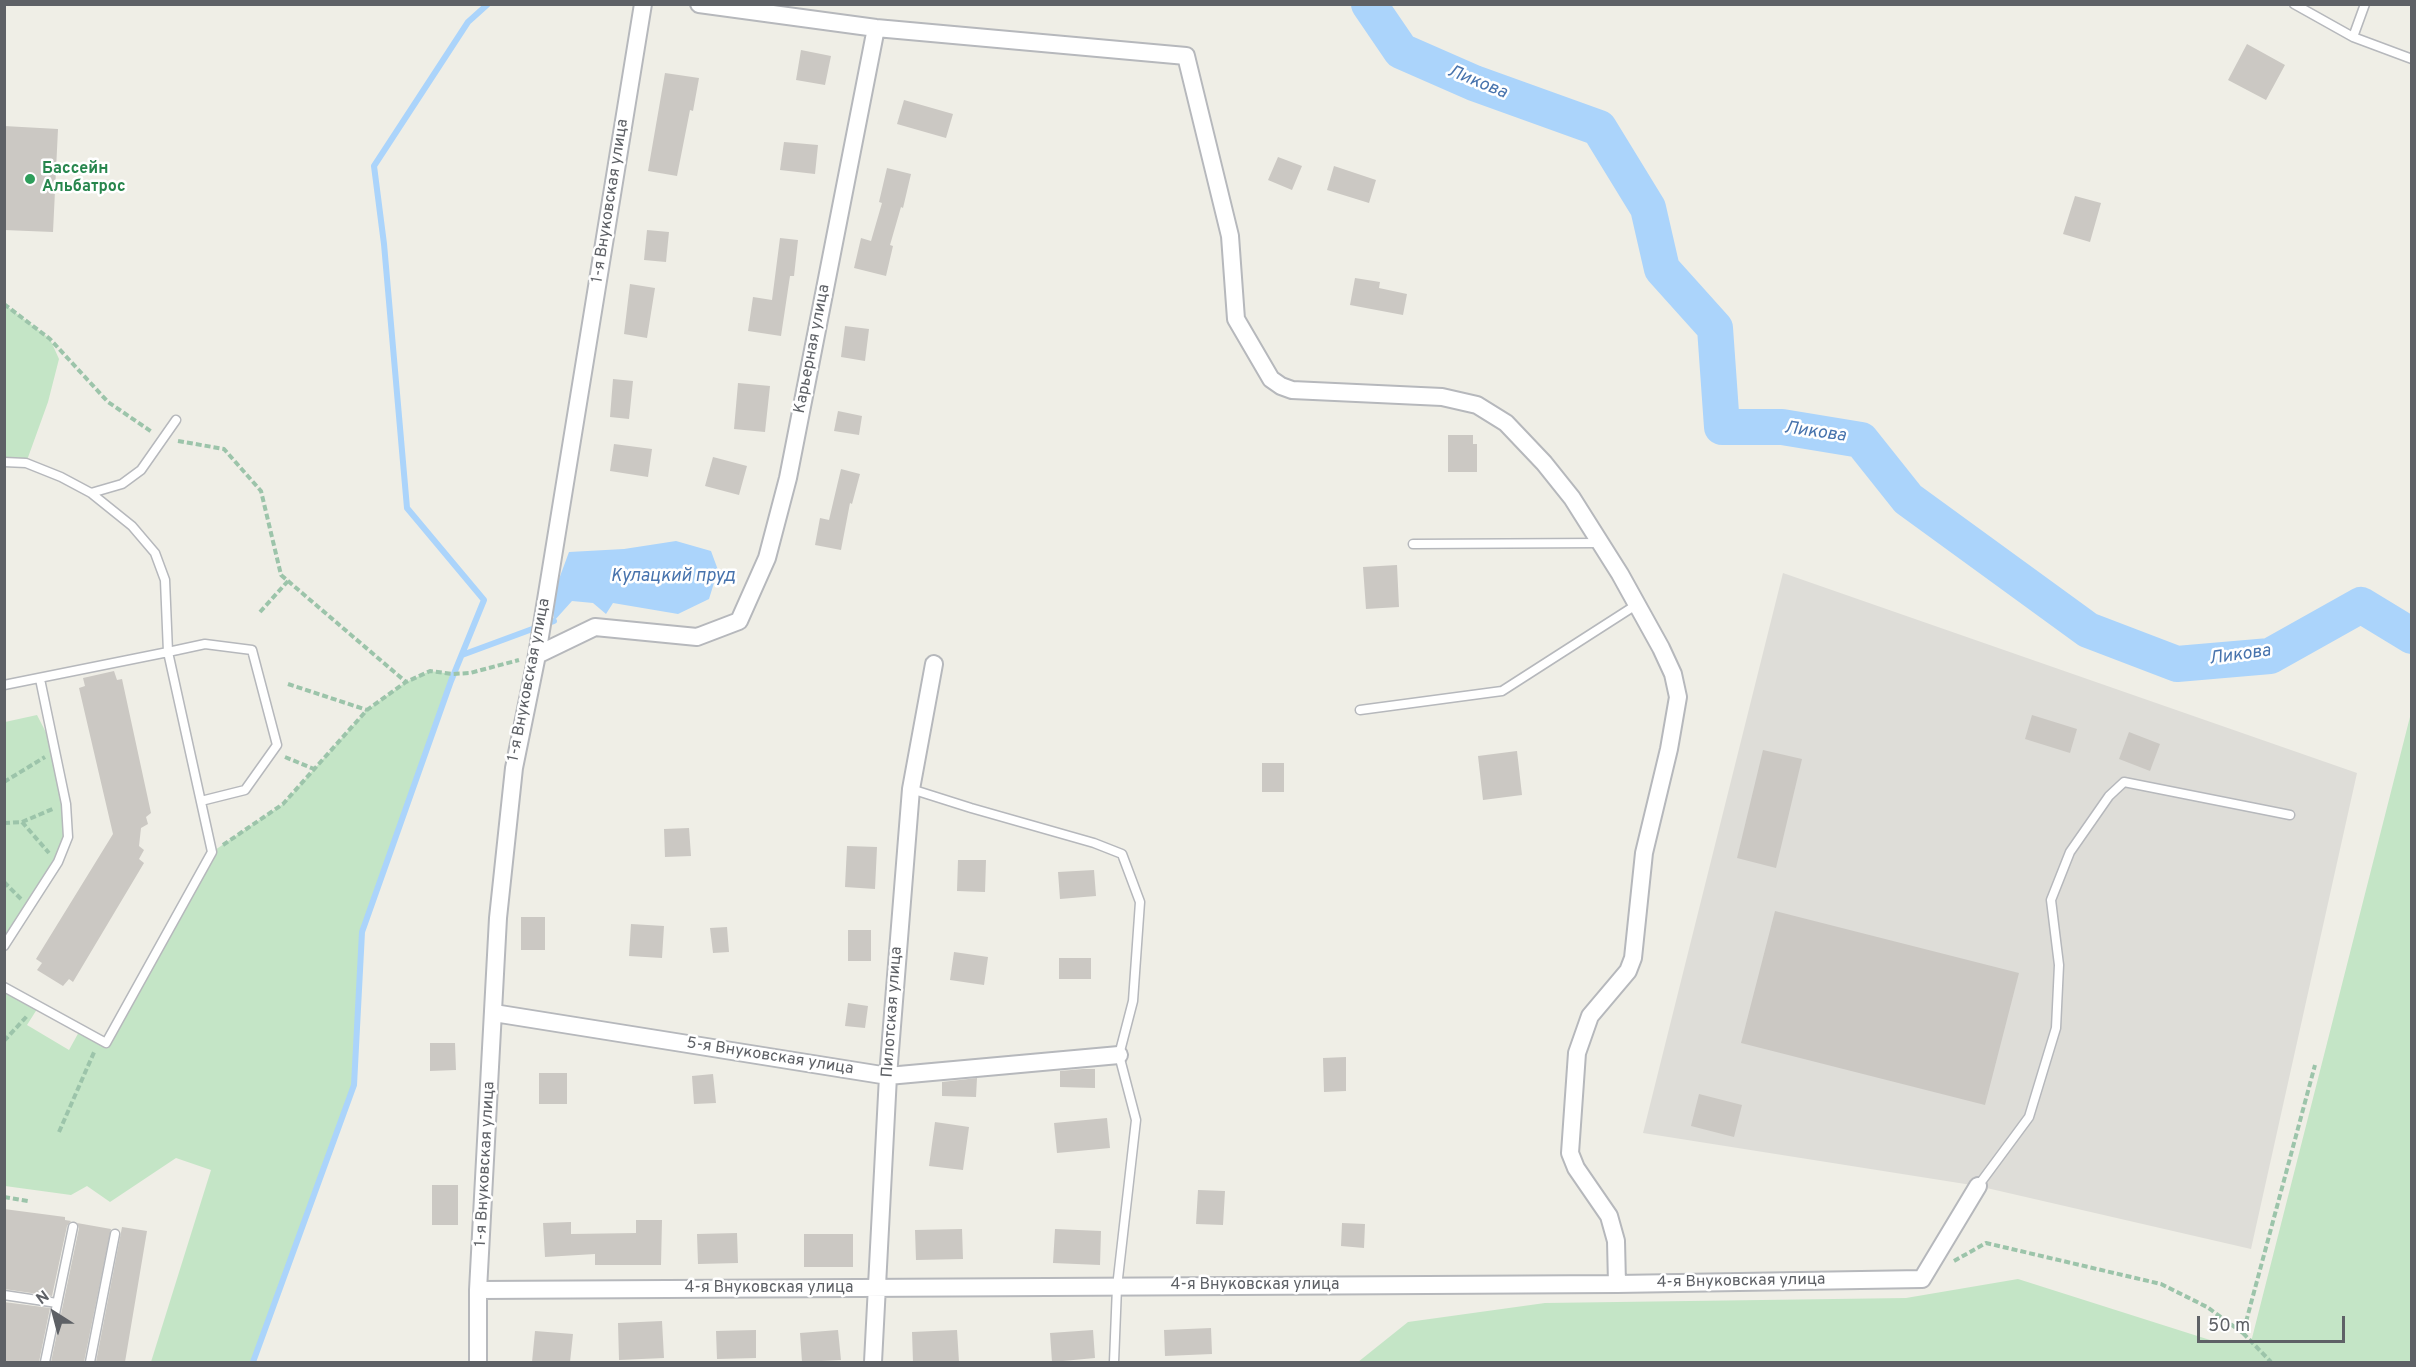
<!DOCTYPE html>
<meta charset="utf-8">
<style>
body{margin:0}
#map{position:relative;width:2416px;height:1367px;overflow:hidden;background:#efeee6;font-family:Overpass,sans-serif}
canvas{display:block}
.frame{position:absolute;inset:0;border:6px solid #5e6166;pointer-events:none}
.north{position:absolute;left:24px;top:1283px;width:60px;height:60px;-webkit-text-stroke:4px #fff;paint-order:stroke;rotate:324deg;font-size:16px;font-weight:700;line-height:24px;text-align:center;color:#5e6166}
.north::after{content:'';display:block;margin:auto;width:21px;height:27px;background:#5e6166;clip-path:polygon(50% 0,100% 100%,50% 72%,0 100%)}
.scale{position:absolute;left:2197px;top:1316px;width:148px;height:27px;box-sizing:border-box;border:3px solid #5e6166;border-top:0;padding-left:8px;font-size:18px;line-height:21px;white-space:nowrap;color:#5e6166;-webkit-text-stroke:4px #fff;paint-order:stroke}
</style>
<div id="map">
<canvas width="2416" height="1367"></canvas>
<div class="frame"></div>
<div class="north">N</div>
<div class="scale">50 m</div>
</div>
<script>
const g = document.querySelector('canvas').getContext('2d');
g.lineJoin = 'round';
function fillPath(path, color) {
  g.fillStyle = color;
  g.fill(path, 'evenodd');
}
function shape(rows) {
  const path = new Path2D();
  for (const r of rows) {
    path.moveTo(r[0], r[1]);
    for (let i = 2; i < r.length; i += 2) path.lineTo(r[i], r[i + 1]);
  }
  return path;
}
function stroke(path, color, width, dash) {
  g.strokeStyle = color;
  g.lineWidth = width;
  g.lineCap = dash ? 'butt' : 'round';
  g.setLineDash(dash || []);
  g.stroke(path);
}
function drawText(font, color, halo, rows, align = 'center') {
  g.font = font + ' Overpass,sans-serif';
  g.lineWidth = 5;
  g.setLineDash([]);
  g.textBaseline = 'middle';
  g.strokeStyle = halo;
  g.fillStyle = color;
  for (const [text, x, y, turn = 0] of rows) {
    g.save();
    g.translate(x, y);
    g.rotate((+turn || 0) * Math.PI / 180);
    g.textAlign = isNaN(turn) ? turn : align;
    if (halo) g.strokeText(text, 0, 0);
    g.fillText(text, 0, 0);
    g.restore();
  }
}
fillPath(shape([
 [1783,573,2357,773,2251,1249,1978,1186,1643,1133]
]), '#deddd8');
fillPath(shape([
 [4,304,50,339,59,359,48,402,26,463,5,462],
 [430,671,452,674,362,932,354,1085,253,1362,151,1362,211,1170,176,1158,110,1202,87,1186,71,1195,5,1186,5,987,39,1006,27,1025,69,1050,80,1030,106,1043,212,852,283,804,367,710,406,682],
 [2411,713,2411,1362,1358,1362,1408,1322,1545,1303,1906,1298,2018,1279,2210,1340,2251,1342],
 [37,715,55,750,68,837,58,862,5,946,5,722]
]), '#c4e5c6');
fillPath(shape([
 [676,541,711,551,718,570,709,599,678,614,613,603,606,614,593,603,572,601,554,621,552,598,569,552,624,549]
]), '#abd4fb');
stroke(shape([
 [462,655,554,621],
 [253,1362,354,1085,362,932,451,681,484,600,407,508,384,244,374,166,468,22,488,4]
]), '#abd4fb', 6);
stroke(shape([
 [1369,4,1401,51,1474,83,1599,128,1648,208,1662,269,1715,328,1722,427,1782,427,1861,440,1908,499,2088,630,2177,664,2270,656,2361,605,2412,636]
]), '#abd4fb', 36);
fillPath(shape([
 [2247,44,2285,65,2266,100,2228,80],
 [801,50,831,56,825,85,796,80],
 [665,73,699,78,693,111,690,110,677,176,648,171],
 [904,100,953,114,946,138,897,124],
 [4,126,58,129,53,232,4,230],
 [784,142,818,145,815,174,780,170],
 [1278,157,1302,166,1292,190,1268,180],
 [1334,166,1376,180,1369,203,1327,190],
 [887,168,911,174,903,208,901,207,890,245,893,246,886,276,854,268,861,238,871,241,882,203,879,202],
 [2075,196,2101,203,2090,242,2063,234],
 [647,230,669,232,666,262,644,260],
 [780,238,798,240,794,276,790,276,781,336,748,331,753,297,772,300],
 [1355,278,1380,282,1379,288,1407,294,1403,315,1350,305],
 [630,284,655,288,647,338,624,334],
 [845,326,869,329,865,361,841,357],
 [613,379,633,381,629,419,610,417],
 [738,383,770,386,765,432,734,429],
 [838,411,862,416,859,435,834,431],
 [1448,435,1473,435,1473,444,1477,444,1477,472,1448,472],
 [614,444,652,449,648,477,610,471],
 [713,457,747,466,739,495,705,486],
 [841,469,860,474,852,504,850,503,841,550,815,545,820,518,829,520],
 [1397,565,1399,607,1366,609,1363,567],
 [114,671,117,680,122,679,151,813,146,817,148,824,141,828,139,846,144,850,139,859,144,863,73,982,69,979,63,986,37,970,42,963,36,959,113,834,79,688,85,686,83,678],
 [2032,715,2077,729,2070,753,2025,739],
 [2129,732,2160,744,2150,771,2119,759],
 [1763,750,1802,759,1776,868,1737,858],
 [1517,751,1522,795,1483,800,1478,756],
 [1262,763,1284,763,1284,792,1262,792],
 [689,828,691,856,665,857,664,829],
 [847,846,877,847,875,889,845,887],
 [958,860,986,860,985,892,957,891],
 [1094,870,1096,896,1060,899,1058,872],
 [1775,911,2019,973,1985,1105,1741,1043],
 [521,917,545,917,545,950,521,950],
 [631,924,664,926,662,958,629,956],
 [727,927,729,952,713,953,710,928],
 [848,930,871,930,871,961,848,961],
 [954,952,988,957,984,985,950,980],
 [1059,958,1091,958,1091,979,1059,979],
 [848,1003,868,1006,865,1028,845,1026],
 [430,1043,455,1043,456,1070,430,1071],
 [1346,1057,1346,1091,1324,1092,1323,1058],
 [1083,1069,1095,1069,1095,1088,1060,1087,1060,1071],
 [539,1073,567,1073,567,1104,539,1104],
 [713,1074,716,1103,694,1104,692,1076],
 [977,1078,976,1097,942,1096,942,1082],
 [1699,1094,1742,1105,1734,1137,1691,1126],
 [1107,1118,1110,1148,1057,1153,1054,1123],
 [935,1122,969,1127,963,1170,929,1166],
 [432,1185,458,1185,458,1225,432,1225],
 [1198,1190,1225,1191,1223,1225,1196,1224],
 [4,1209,65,1217,65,1220,71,1221,67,1226,52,1296,4,1289],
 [636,1220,662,1220,661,1265,595,1265,595,1254,545,1257,543,1223,571,1222,571,1234,636,1233],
 [77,1223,111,1229,84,1362,51,1362,79,1228],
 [1342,1223,1365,1224,1364,1248,1341,1246],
 [122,1227,147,1231,125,1362,96,1362],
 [962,1229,963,1259,916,1260,915,1230],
 [1055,1229,1101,1231,1100,1265,1053,1263],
 [737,1233,738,1263,698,1264,697,1234],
 [804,1234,853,1234,853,1267,804,1267],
 [4,1302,50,1308,39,1362,4,1362],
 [662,1321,664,1358,619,1360,618,1323],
 [1211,1328,1212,1354,1165,1356,1164,1330],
 [756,1330,756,1358,717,1359,716,1331],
 [838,1330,841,1360,802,1362,800,1333],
 [957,1330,959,1362,913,1362,912,1332],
 [1093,1330,1095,1358,1052,1362,1050,1333],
 [535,1331,573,1334,570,1362,532,1362]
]), '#cbc8c3');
const lane = shape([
 [2294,4,2353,37,2412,59],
 [2353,37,2365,4],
 [4,462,26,463,61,477,91,493,132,526,155,553,165,580,168,652,205,644,252,650,277,745,245,790,201,801],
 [91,493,122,484,141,470,176,420],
 [1413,544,1600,543],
 [4,685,168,652,212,852,106,1043,4,987],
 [1360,710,1502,691,1636,605],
 [911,789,971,808,1094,843,1122,854,1140,902,1133,1001,1119,1055,1136,1120,1117,1287,1114,1362],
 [4,946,58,862,68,837,66,804,40,679],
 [1978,1186,2029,1117,2056,1028,2059,965,2051,900,2070,852,2109,796,2124,782,2290,815],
 [4,1295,57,1303],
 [45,1362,73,1227],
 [90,1362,115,1234]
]);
const street = shape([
 [699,4,876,28,1186,56,1230,236,1236,319,1271,379,1281,386,1292,390,1442,397,1477,405,1506,423,1544,463,1572,498,1620,574,1661,648,1673,674,1678,697,1669,749,1644,853,1633,958,1628,971,1590,1016,1577,1053,1570,1153,1576,1168,1609,1216,1616,1241,1617,1284],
 [537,655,595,627,697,637,739,621,767,558,788,478,876,28],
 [494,1013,888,1076,1119,1055],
 [478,1290,1617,1284,1922,1279,1978,1186],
 [478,1362,478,1290,498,918,514,768,537,655,643,4],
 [873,1362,888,1076,911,789,934,664]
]);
stroke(lane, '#b6b8bc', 11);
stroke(street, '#b6b8bc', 20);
stroke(shape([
 [4,304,50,339,108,402,152,432],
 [178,441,224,449,261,491,281,575,406,682],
 [260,612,288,581],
 [288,684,367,710],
 [285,757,314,769],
 [4,782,45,757],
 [22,822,49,853],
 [4,823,22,822,55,808],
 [223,845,283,804,367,710,406,682,430,671,452,674,470,673,519,660],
 [4,882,21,899],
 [4,1041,28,1015],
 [59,1132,95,1050],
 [4,1197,28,1201],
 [1954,1261,1986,1243,2161,1284,2207,1307,2243,1333,2315,1065],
 [2243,1333,2271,1362]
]), '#9cc4aa', 4, [6, 3]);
stroke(lane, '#fff', 8);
stroke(street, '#fff', 16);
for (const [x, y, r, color] of [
 [30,179,6,"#2e9e5b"]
]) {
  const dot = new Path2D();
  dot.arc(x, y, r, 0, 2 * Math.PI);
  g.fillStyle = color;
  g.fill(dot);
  stroke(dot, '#fff', 2);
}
drawText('bold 16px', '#27864d', '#fff', [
 ["Бассейн",42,170],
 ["Альбатрос",42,188]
], 'left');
drawText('16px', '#5e6166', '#fff', [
 ["1-я Внуковская улица",611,201,-81],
 ["Карьерная улица",813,349,-79],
 ["1-я Внуковская улица",530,680,-79],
 ["Пилотская улица",893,1012,-86],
 ["5-я Внуковская улица",770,1057,9],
 ["1-я Внуковская улица",486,1164,-87],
 ["4-я Внуковская улица",1741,1282,-1],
 ["4-я Внуковская улица",1255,1286],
 ["4-я Внуковская улица",769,1289]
]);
drawText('italic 18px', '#4773ad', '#fff', [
 ["Ликова",1477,83,22],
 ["Ликова",1815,433,8],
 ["Кулацкий пруд",673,577],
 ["Ликова",2240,656,-8]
]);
</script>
